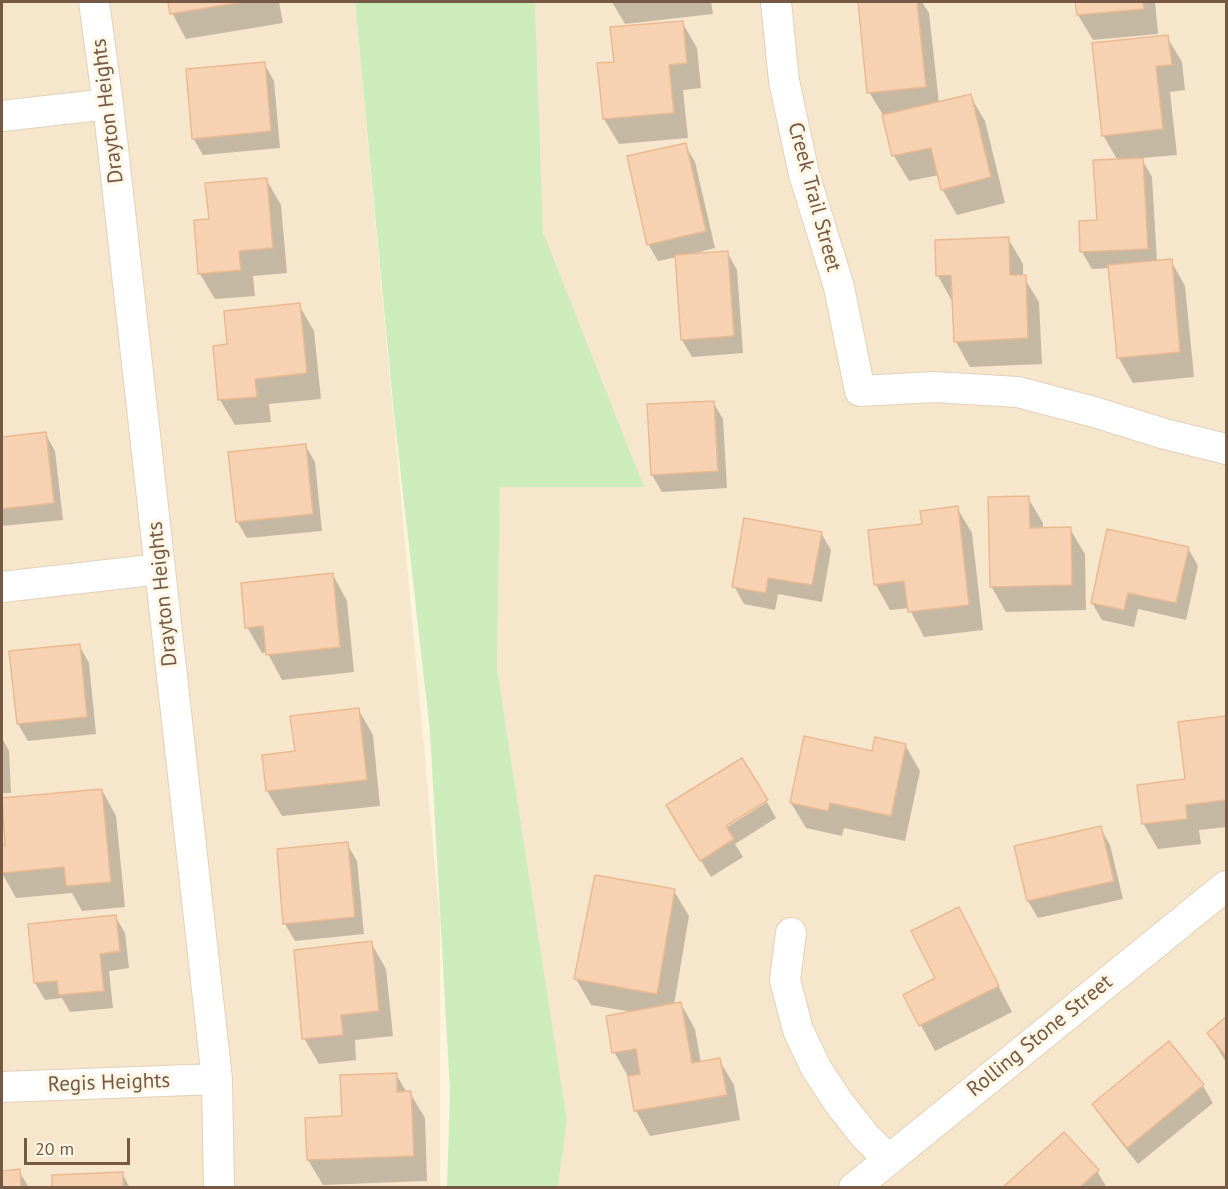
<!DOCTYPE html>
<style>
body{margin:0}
#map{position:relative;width:1228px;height:1189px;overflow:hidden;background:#fef4de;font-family:"PT Sans",sans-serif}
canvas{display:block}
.frame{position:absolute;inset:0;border:3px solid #765944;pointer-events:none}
.scale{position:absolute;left:24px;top:1138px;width:106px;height:27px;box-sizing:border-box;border:3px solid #765944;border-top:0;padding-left:8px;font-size:18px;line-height:21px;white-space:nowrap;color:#765944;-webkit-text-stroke:4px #fff7e6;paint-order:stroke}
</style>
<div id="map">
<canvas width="1228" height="1189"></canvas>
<div class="frame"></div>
<div class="scale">20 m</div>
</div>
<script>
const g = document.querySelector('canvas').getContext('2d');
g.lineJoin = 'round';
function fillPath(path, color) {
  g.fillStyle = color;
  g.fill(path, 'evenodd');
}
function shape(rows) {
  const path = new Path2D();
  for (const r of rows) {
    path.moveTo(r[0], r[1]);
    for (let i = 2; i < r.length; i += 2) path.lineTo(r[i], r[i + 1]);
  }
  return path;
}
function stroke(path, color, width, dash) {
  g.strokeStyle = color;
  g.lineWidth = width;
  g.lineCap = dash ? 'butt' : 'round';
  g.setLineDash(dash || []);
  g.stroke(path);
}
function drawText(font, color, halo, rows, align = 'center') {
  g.font = font + ' "PT Sans",sans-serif';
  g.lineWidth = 6;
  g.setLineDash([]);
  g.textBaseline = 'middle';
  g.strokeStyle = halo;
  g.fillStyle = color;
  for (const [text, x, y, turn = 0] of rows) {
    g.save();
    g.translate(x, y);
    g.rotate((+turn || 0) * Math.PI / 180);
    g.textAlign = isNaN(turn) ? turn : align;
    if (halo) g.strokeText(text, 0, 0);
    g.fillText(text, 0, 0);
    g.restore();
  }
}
fillPath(shape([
 [2,2,355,2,440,921,440,1187,2,1188],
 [535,2,1226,2,1226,1187,558,1187,567,1120,497,669,500,487,643,487,543,232]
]), '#f6e6cc');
fillPath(shape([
 [355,2,535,2,543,232,644,487,500,487,497,669,567,1120,558,1187,447,1187,450,1092,430,732,394,414]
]), '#cdecbc');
fillPath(shape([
 [170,2,279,2,283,23,186,39,172,13],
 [612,2,711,2,713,14,625,24],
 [860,2,922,2,929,13,939,103,970,96,985,121,1005,203,957,215,942,189,939,175,909,181,894,156,885,118,869,92],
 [1077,2,1155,2,1158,34,1093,40,1078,15],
 [682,22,697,48,701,88,683,90,688,138,619,144,604,119,615,63],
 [1167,37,1182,62,1185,90,1170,92,1177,155,1141,158,1152,177,1157,262,1171,261,1185,286,1194,377,1133,383,1118,357,1110,268,1092,269,1082,252,1080,222,1099,221,1118,161,1103,135],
 [264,63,274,81,280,148,203,155,193,138],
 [685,145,695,162,715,248,696,253,696,255,727,252,737,270,743,353,692,357,682,340,677,257,658,261,648,244],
 [266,179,281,205,287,273,253,276,255,296,215,299,200,274,210,221],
 [1008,238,1023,264,1023,276,1039,302,1042,364,970,367,956,342,952,301,938,276],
 [299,305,314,331,321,399,269,404,271,422,235,425,220,400,228,345],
 [713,402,723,419,727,488,662,492,652,475],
 [45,433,55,451,63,520,2,526,2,438],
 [305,445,315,462,322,531,247,538,237,521],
 [1028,498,1043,523,1043,529,1070,529,1085,554,1086,610,1006,612,991,586],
 [957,508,972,533,983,630,924,637,909,608,890,610,876,585,923,525],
 [821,533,831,550,822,602,778,594,775,610,744,604,734,586],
 [1188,548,1198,566,1186,620,1138,609,1134,627,1102,620,1092,603],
 [333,575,347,601,354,672,282,680,267,652,262,653,247,627],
 [79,645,89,663,96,734,28,741,18,724],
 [358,709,373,735,380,806,282,816,267,791,264,756,296,752],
 [1226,717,1226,827,1199,830,1201,844,1158,849,1143,823,1187,780,1180,723],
 [2,738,9,751,11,793,2,793],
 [905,745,920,771,905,841,844,828,842,836,806,828,791,803,873,752],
 [102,790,116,816,125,907,82,911,72,893,16,898,2,873,2,847,6,847,2,800],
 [767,802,776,818,735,844,743,857,711,877,678,823,719,829,721,831],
 [1100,827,1110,845,1123,899,1038,918,1028,901,1016,847],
 [347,844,357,861,364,934,295,941,285,924],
 [674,891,689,916,674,1005,681,1004,695,1029,701,1063,719,1060,734,1085,740,1120,650,1136,636,1111,629,1078,614,1052,633,1012,591,1005,576,979],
 [958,909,1012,1012,935,1051,905,996,937,979],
 [115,916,125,933,129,968,109,971,113,1008,70,1012,62,998,45,1000,35,983],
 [371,943,386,969,393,1036,355,1040,356,1060,319,1064,304,1038],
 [1226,1019,1226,1062,1209,1034],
 [1168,1043,1203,1086,1213,1103,1138,1164,1104,1121,1094,1104],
 [396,1074,407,1093,410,1093,425,1118,427,1181,323,1185,308,1160,344,1118],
 [19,1171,29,1188,2,1188,2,1172],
 [1097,1171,1107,1188,1004,1188],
 [122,1173,130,1188,54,1188]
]), '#0003');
const building = shape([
 [168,2,243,2,170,14,168,2],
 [858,2,917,2,926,87,867,93,858,2],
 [1075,2,1143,2,1144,9,1077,15,1075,2],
 [683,21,687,63,669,65,674,113,603,119,597,63,614,62,610,27,683,21],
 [1168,35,1172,65,1156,66,1163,129,1102,136,1092,43,1168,35],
 [265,62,271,131,192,139,186,69,265,62],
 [971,94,991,177,941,190,931,148,892,156,882,115,971,94],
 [686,143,706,231,647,245,627,156,686,143],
 [1143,158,1148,249,1080,252,1079,221,1097,220,1093,160,1143,158],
 [267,178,273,248,239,251,241,270,198,274,194,220,209,219,205,183,267,178],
 [1009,237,1010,275,1026,275,1028,338,954,342,951,275,936,276,935,240,1009,237],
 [728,251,734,336,681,340,675,255,728,251],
 [1172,259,1180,352,1117,358,1108,265,1172,259],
 [300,303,307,373,255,379,257,397,218,400,213,346,227,344,224,311,300,303],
 [714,401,718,471,651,475,647,404,714,401],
 [46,432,54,503,2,509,2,437,46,432],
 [306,444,313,514,236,522,228,452,306,444],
 [1029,496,1030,528,1071,527,1072,585,990,587,988,497,1029,496],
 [958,506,969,605,908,612,904,581,874,585,868,530,922,524,920,511,958,506],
 [744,518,822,532,812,585,768,578,766,593,732,587,744,518],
 [1107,529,1189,547,1176,603,1128,593,1124,610,1091,603,1107,529],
 [333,573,340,647,266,655,263,626,245,628,241,583,333,573],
 [80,644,87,717,17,724,9,651,80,644],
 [359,708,367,780,266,791,262,755,295,751,290,716,359,708],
 [1226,716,1226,800,1186,805,1187,819,1142,824,1137,785,1185,779,1178,722,1226,716],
 [804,736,872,751,875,737,906,744,891,816,830,803,828,811,790,803,804,736],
 [742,758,768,800,726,826,734,839,700,861,666,805,742,758],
 [102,789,111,882,66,886,64,867,2,873,2,845,5,845,2,798,102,789],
 [1101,826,1114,881,1027,901,1014,846,1101,826],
 [348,842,355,917,283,924,277,849,348,842],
 [595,875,675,889,657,994,574,979,595,875],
 [959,907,999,986,919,1026,903,995,935,978,911,931,959,907],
 [116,915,120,951,100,954,104,991,59,995,57,981,34,983,28,924,116,915],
 [372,941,379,1011,341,1015,343,1035,302,1039,294,950,372,941],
 [681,1002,692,1063,720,1058,727,1095,634,1111,628,1076,640,1074,636,1049,612,1053,606,1016,681,1002],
 [1226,1017,1226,1056,1207,1033,1226,1017],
 [1169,1041,1204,1085,1127,1148,1092,1104,1169,1041],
 [397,1073,397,1092,411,1091,414,1156,307,1160,305,1118,342,1116,340,1075,397,1073],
 [1064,1132,1099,1170,1079,1188,1002,1188,1064,1132],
 [20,1169,21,1188,2,1188,2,1171,20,1169],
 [123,1172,123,1188,52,1188,52,1175,123,1172]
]);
fillPath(building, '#f6d2b3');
stroke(building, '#eab992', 1.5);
const minor = shape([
 [94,2,108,104,217,1079,219,1188],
 [776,2,784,81,804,174,839,287,860,391,934,387,1018,392,1094,412,1165,434,1226,449],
 [2,116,108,104],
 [2,587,160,569],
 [791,933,785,980,798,1030,816,1068,839,1103,865,1136,888,1159],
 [2,1087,217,1079],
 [854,1188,1226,886]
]);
stroke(minor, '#e3d0b9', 32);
stroke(minor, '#fff', 30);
drawText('21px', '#765944', '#fff7e6', [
 ["Drayton Heights",108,111,-97],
 ["Creek Trail Street",814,197,75],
 ["Drayton Heights",163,594,-96],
 ["Rolling Stone Street",1040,1036,-39],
 ["Regis Heights",109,1083,-2]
]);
</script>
